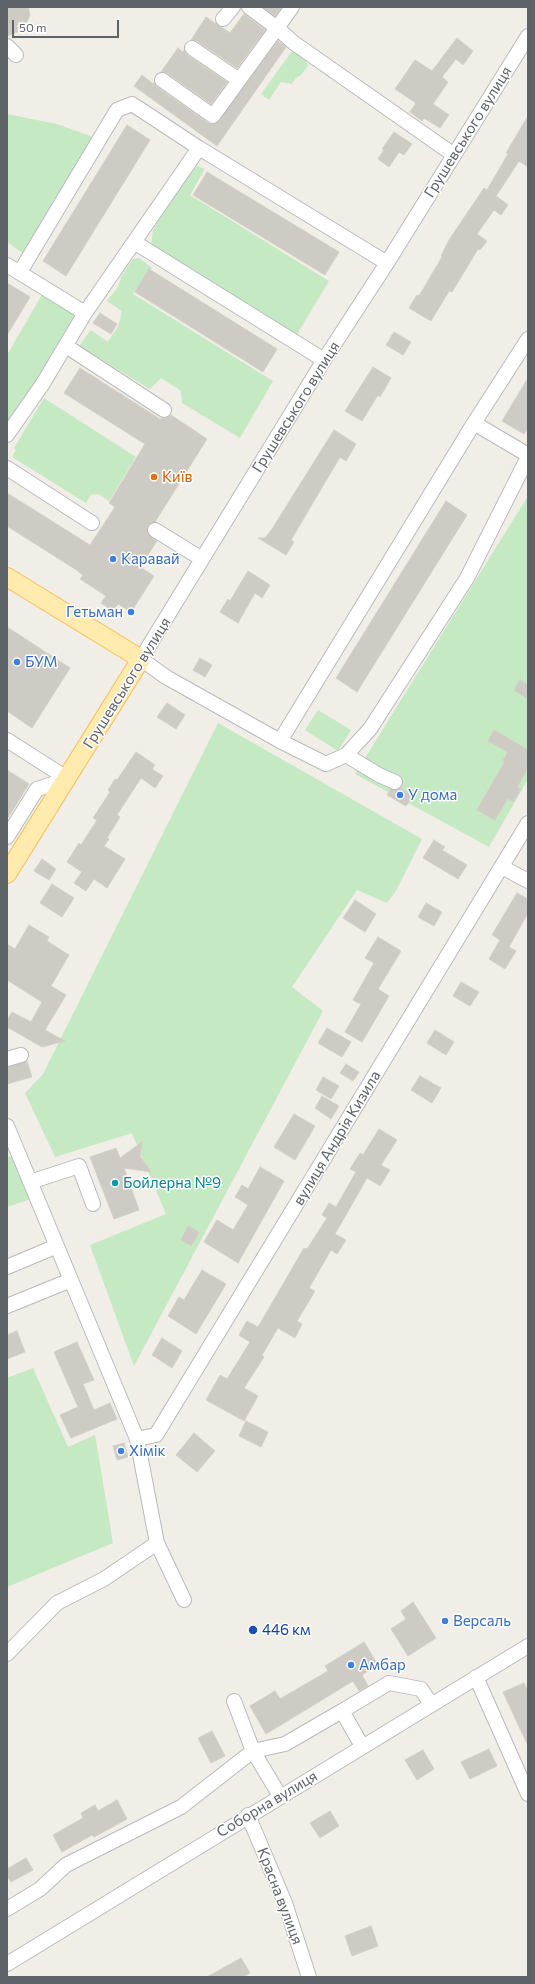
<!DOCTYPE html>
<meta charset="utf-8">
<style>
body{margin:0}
#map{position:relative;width:535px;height:1984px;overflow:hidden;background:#f1eee7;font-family:Commissioner,sans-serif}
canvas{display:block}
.frame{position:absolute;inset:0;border:8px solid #5e6368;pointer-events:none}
.scale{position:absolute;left:12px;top:20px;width:107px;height:18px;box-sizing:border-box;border:2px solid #5e6368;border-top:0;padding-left:5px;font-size:12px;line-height:14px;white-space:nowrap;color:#5e6368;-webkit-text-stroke:3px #fff;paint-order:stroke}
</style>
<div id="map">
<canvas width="535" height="1984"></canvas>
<div class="frame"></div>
<div class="scale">50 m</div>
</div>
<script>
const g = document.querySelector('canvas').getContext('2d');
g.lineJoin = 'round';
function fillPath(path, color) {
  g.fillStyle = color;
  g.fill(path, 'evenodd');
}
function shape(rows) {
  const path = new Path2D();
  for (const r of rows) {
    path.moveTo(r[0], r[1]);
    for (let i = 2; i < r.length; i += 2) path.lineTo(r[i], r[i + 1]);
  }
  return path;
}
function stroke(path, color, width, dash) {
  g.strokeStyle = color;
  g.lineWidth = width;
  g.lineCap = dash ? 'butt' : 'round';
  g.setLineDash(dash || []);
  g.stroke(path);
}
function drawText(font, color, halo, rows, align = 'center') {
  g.font = font + ' Commissioner,sans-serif';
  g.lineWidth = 3;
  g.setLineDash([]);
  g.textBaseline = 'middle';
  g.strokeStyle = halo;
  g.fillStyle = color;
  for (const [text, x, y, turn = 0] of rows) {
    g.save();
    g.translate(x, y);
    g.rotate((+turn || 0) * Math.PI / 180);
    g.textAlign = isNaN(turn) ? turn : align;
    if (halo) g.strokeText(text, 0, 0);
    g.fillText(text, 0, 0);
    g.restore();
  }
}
fillPath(shape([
 [292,51,297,52,305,59,308,66,301,75,296,78,292,84,281,82,269,100,261,94],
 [7,114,57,124,93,137,26,255,7,242],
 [197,166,205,169,190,195,329,281,296,336,151,245,153,230,174,195],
 [139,258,152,268,133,294,273,381,240,438,182,403,181,391,161,378,150,389,79,346,91,330,108,342,113,334,118,327,122,311,107,301,118,287,121,277,130,263,133,259],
 [43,293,76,312,7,432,7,355],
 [44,398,136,457,109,501,98,494,91,495,86,503,12,457,16,450,14,448],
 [528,496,528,779,489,847,355,774],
 [318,710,351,730,338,751,305,730],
 [218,723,422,839,396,891,387,903,357,890,292,987,323,1011,134,1366,90,1245,166,1214,132,1133,55,1157,25,1093,43,1074],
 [15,1155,31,1199,7,1207,7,1158],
 [33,1368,68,1447,95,1435,113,1543,7,1587,7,1378]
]), '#c5e9c2');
const building = shape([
 [7,7,28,7,30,15,23,30,7,36,7,7],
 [263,7,282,7,275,16,263,7],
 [244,14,265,30,237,68,197,41,191,40,206,17,230,33,244,14],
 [457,38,473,51,463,65,456,59,442,77,448,82,433,104,449,115,440,128,424,118,422,121,410,112,416,103,395,89,415,60,432,71,457,38],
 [278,41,286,47,217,146,134,86,142,75,153,84,154,82,157,87,208,123,216,124,278,41],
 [178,48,183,52,184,50,187,55,227,82,211,104,167,73,161,72,178,48],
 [528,116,528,167,519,161,496,196,508,205,501,215,494,210,477,234,487,241,480,250,478,249,452,292,449,291,431,321,409,308,417,295,419,296,442,257,441,256,449,240,484,188,487,190,508,154,506,153,528,116],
 [127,125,150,140,66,276,43,261,127,125],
 [394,132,412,144,404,155,399,152,389,167,378,159,384,150,382,149,394,132],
 [207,172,339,252,325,275,193,195,207,172],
 [149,269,277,349,263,372,135,292,149,269],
 [7,283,30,297,7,335,7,283],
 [100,313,117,324,111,334,93,323,100,313],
 [394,332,411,342,403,355,386,345,394,332],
 [373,367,391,378,380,397,378,395,362,421,345,411,373,367],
 [80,368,160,419,167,418,171,415,207,439,155,522,148,526,148,534,157,541,140,567,154,576,131,612,118,604,113,611,101,603,106,596,80,579,83,575,75,569,7,526,7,493,90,545,115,507,109,503,145,444,64,393,80,368],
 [528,378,528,428,524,434,502,421,528,378],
 [334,430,356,444,346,461,340,457,291,540,294,542,286,555,258,538,265,538,272,529,334,430],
 [446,501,467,515,357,692,336,678,446,501],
 [248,571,270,585,262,598,255,593,238,623,220,612,228,599,230,601,248,571],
 [7,627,70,668,32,728,7,711,7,627],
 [200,658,212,665,205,677,193,670,200,658],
 [520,680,528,685,528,699,514,690,520,680],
 [167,703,185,715,176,729,157,717,167,703],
 [494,730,528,750,528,768,517,787,521,789,513,802,508,798,495,820,477,810,505,761,503,760,508,752,488,741,494,730],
 [136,752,155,765,152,769,163,776,155,788,141,778,117,815,120,817,107,838,109,839,104,846,125,859,107,888,94,879,86,891,74,883,82,872,67,862,79,843,81,845,97,820,93,818,110,792,108,790,115,779,117,780,136,752],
 [7,770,29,784,7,819,7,770],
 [400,788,413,796,406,806,387,795,391,789,396,790,400,788],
 [434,840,445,847,442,850,467,865,458,879,423,858,434,840],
 [42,859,56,869,49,880,34,871,42,859],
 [52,884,74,898,62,917,40,903,52,884],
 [517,893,528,899,528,913,509,947,516,951,505,969,489,959,500,940,492,935,517,893],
 [355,900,376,914,365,932,343,918,355,900],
 [426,903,442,912,434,926,418,917,426,903],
 [29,925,49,937,47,941,69,955,51,986,66,995,45,1030,65,1041,42,1047,7,1027,7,1021,12,1012,31,1022,42,1002,7,980,7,944,15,949,29,925],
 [378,937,401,951,378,989,389,996,362,1042,345,1032,361,1004,353,1000,374,963,365,958,378,937],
 [461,982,479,992,470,1006,453,996,461,982],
 [327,1028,351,1042,342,1057,318,1043,327,1028],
 [435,1030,454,1042,446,1055,427,1043,435,1030],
 [27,1061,32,1077,7,1084,7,1067,27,1061],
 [346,1064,359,1072,353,1081,340,1073,346,1064],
 [420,1076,441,1088,432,1103,411,1090,420,1076],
 [323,1077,339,1086,331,1099,316,1090,323,1077],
 [322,1096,339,1106,331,1119,315,1108,322,1096],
 [294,1114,315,1126,295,1160,274,1147,294,1114],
 [379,1129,397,1140,381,1165,390,1170,380,1186,367,1178,335,1234,346,1240,337,1254,331,1250,309,1288,315,1291,297,1321,302,1324,295,1338,278,1328,262,1355,264,1357,244,1388,258,1396,244,1421,206,1400,220,1375,227,1379,250,1342,239,1335,247,1321,258,1327,304,1248,307,1249,327,1218,322,1215,329,1203,336,1207,356,1172,350,1169,360,1153,363,1155,379,1129],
 [142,1142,140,1156,151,1172,124,1168,139,1210,114,1219,90,1157,116,1148,120,1158,142,1142],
 [260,1167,284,1181,238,1263,204,1242,217,1220,233,1230,248,1205,235,1197,242,1185,248,1189,260,1167],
 [188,1226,199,1232,191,1246,181,1240,188,1226],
 [202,1270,226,1284,196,1334,168,1316,179,1297,184,1300,202,1270],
 [17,1331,25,1352,7,1359,7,1335,17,1331],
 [162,1338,182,1351,172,1368,152,1355,162,1338],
 [77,1342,94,1380,83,1384,94,1410,110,1403,117,1419,71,1438,60,1415,78,1407,54,1352,77,1342],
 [246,1421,268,1432,261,1447,239,1436,246,1421],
 [194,1433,215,1451,197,1472,176,1455,194,1433],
 [124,1443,128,1457,117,1460,113,1446,124,1443],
 [413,1602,436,1638,408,1656,391,1629,406,1619,401,1611,413,1602],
 [364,1642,378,1665,362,1675,368,1686,359,1691,353,1681,266,1734,250,1706,275,1691,280,1699,328,1671,325,1666,364,1642],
 [524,1683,528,1692,528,1746,503,1692,524,1683],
 [212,1731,225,1756,211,1763,198,1738,212,1731],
 [489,1749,497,1766,470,1779,461,1762,489,1749],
 [423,1750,434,1769,417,1780,405,1760,423,1750],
 [117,1800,127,1819,94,1837,92,1835,62,1852,53,1835,83,1818,81,1813,95,1805,98,1811,117,1800],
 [330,1811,339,1826,320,1838,310,1823,330,1811],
 [26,1858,33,1870,11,1882,7,1876,7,1869,26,1858],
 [371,1926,378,1946,352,1956,345,1936,371,1926],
 [241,1958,250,1973,242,1977,207,1977,241,1958]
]);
fillPath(building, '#cecbc5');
stroke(building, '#d6cfc4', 1);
const minor = shape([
 [249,7,277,28,292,7],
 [223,19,233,7],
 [528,36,387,263,324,360,141,659,166,677,280,741,326,764,346,755,370,729,467,578,528,457],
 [7,46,16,55],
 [192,48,239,80],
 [162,80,213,116,277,28,294,43,454,155],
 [134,242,324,360],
 [7,265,85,313],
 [20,272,117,110,132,104,199,148],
 [66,346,164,410],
 [474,423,528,455],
 [7,435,42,385,85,313,199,148,387,263],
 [7,468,92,523],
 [155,530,202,559],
 [7,740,68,779],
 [280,741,474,423,528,339],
 [346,755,379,775,395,782],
 [7,837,37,789,68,779],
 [502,867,528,881],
 [7,1059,21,1055],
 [7,1126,137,1439,157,1543,184,1600],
 [30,1182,79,1166,93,1204],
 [7,1267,57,1246],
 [7,1306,71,1280],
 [137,1439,156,1435,528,823],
 [7,1654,57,1603,104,1579,157,1543],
 [476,1677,528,1794],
 [234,1701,253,1751,280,1796],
 [342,1711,389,1683,421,1689,431,1704],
 [248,1815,285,1903,309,1977],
 [7,1909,40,1889,66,1865,181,1807,253,1751,285,1744,342,1711,362,1746],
 [7,1964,528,1646]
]);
const major = shape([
 [7,577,141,659,7,874]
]);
stroke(minor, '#b7babe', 16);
stroke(major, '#fabe57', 20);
stroke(minor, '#fff', 14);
stroke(major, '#ffebae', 18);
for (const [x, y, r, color] of [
 [154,477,4,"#e8710a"],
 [113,559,4,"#3f7fe0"],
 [131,612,4,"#3f7fe0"],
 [17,662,4,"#3f7fe0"],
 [400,795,4,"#3f7fe0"],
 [115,1183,4,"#0f9aa8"],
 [121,1451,4,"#3f7fe0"],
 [445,1621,4,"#3f7fe0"],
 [253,1630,5,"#1a4fb4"],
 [351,1665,4,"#3f7fe0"]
]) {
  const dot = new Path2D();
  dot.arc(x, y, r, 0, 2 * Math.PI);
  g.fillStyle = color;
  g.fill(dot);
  stroke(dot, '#fff', 1.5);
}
drawText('15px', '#5e6368', '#fff', [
 ["Грушевського вулиця",468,132,-58],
 ["Грушевського вулиця",296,407,-58],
 ["Грушевського вулиця",127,683,-58],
 ["вулиця Андрія Кизила",337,1138,-59],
 ["Соборна вулиця",267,1804,-31],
 ["Красна вулиця",280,1896,69]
]);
drawText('15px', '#c56008', '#fff', [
 ["Київ",162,477]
], 'left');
drawText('15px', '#366cbe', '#fff', [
 ["Каравай",121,559],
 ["Гетьман",123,612,"right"],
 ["БУМ",25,662],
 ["У дома",408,795],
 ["Хімік",129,1451],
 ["Версаль",453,1621],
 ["Амбар",359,1665]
], 'left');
drawText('15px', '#0d838f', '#fff', [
 ["Бойлерна №9",123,1183]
], 'left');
drawText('15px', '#164399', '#fff', [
 ["446 км",262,1630]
], 'left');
</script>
